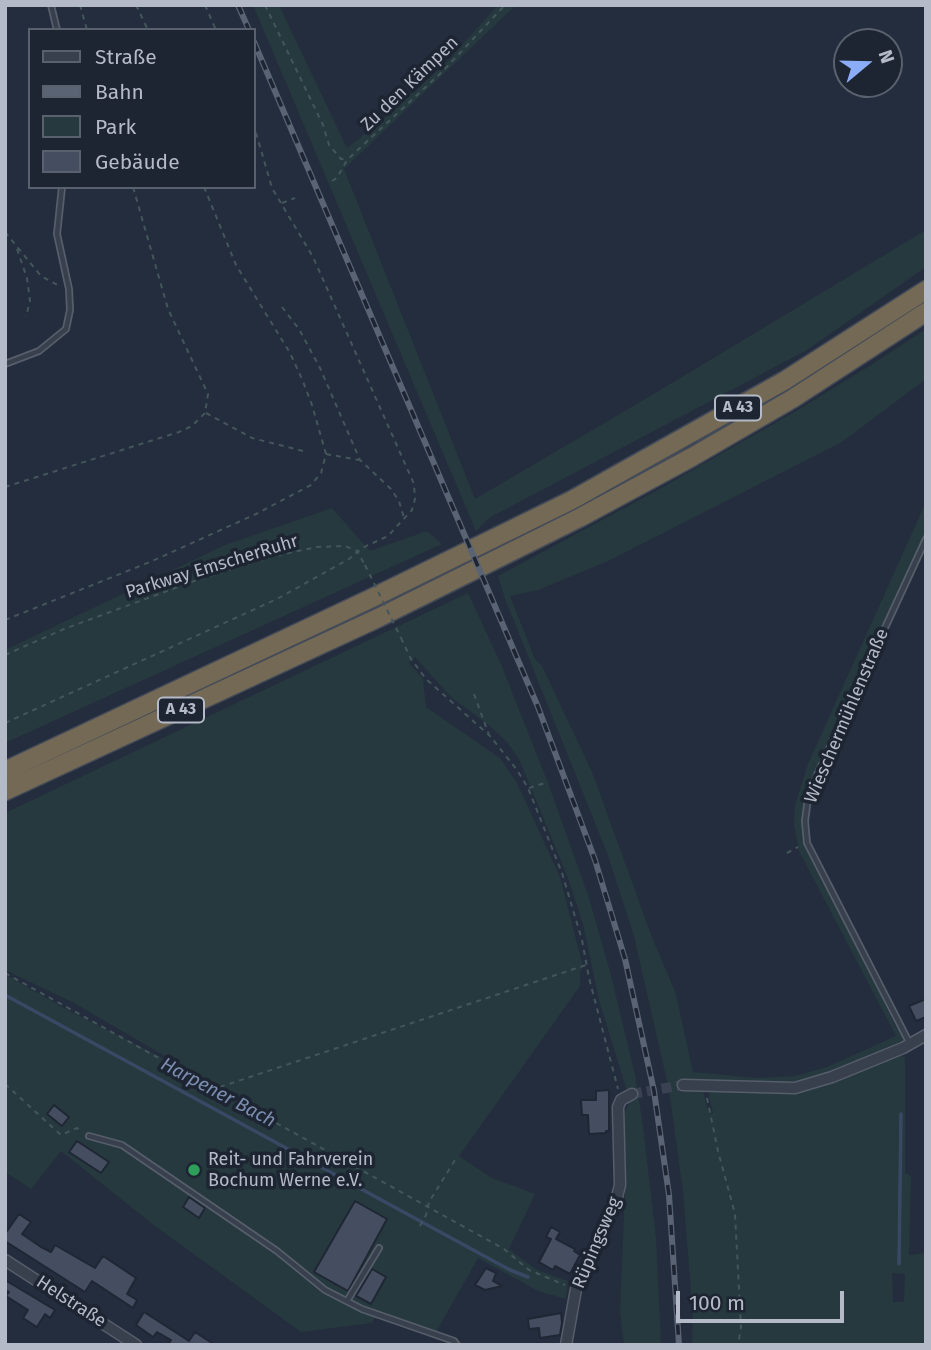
<!DOCTYPE html>
<meta charset="utf-8">
<style>
body{margin:0}
#map{position:relative;width:931px;height:1350px;overflow:hidden;background:#242d3d;font-family:"Fira Sans",sans-serif}
canvas{display:block}
.frame{position:absolute;inset:0;border:7px solid #b4bac8;pointer-events:none}
.legend{position:absolute;left:28px;top:28px;width:228px;height:161px;box-sizing:border-box;background:#1d2432;border:2px solid #59606e;margin:0;padding:9px 12px;list-style:none;font-size:21px;color:#b4bac8}
.legend li{display:flex;align-items:center;gap:14px;height:35px}
.legend b{width:35px;border:2px solid #59606e}
.north{position:absolute;left:833px;top:28px;width:70px;height:70px;box-sizing:border-box;background:#1d2432;border:2px solid #59606e;border-radius:50%;rotate:71deg;font-size:19px;font-weight:700;line-height:28px;text-align:center;color:#b4bac8}
.north::after{content:'';display:block;margin:auto;width:24px;height:32px;background:#8bacf6;clip-path:polygon(50% 0,100% 100%,50% 72%,0 100%)}
.scale{position:absolute;left:676px;top:1291px;width:168px;height:32px;box-sizing:border-box;border:4px solid #b4bac8;border-top:0;padding-left:9px;font-size:21px;line-height:24px;white-space:nowrap;color:#b4bac8;-webkit-text-stroke:5px #1d2432;paint-order:stroke}
</style>
<div id="map">
<canvas width="931" height="1350"></canvas>
<div class="frame"></div>
<ul class="legend">
<li><b style="height:9px;background:#383f4d"></b>Straße</li>
<li><b style="height:9px;background:#5a6374"></b>Bahn</li>
<li><b style="height:19px;background:#26393e"></b>Park</li>
<li><b style="height:19px;background:#454e60"></b>Gebäude</li>
</ul>
<div class="north">N</div>
<div class="scale">100 m</div>
</div>
<script>
const g = document.querySelector('canvas').getContext('2d');
g.lineJoin = 'round';
function fillPath(path, color) {
  g.fillStyle = color;
  g.fill(path, 'evenodd');
}
function shape(rows) {
  const path = new Path2D();
  for (const r of rows) {
    path.moveTo(r[0], r[1]);
    for (let i = 2; i < r.length; i += 2) path.lineTo(r[i], r[i + 1]);
  }
  return path;
}
function stroke(path, color, width, dash) {
  g.strokeStyle = color;
  g.lineWidth = width;
  g.lineCap = dash ? 'butt' : 'round';
  g.setLineDash(dash || []);
  g.stroke(path);
}
function drawText(font, color, halo, rows, align = 'center') {
  g.font = font + ' "Fira Sans",sans-serif';
  g.lineWidth = 7;
  g.setLineDash([]);
  g.textBaseline = 'middle';
  g.strokeStyle = halo;
  g.fillStyle = color;
  for (const [text, x, y, turn = 0] of rows) {
    g.save();
    g.translate(x, y);
    g.rotate((+turn || 0) * Math.PI / 180);
    g.textAlign = isNaN(turn) ? turn : align;
    if (halo) g.strokeText(text, 0, 0);
    g.fillText(text, 0, 0);
    g.restore();
  }
}
fillPath(shape([
 [253,5,279,5,347,148,380,122,446,63,498,5,516,5,344,169,475,499,657,392,926,230,926,267,807,350,489,518,476,531],
 [926,329,926,379,842,442,608,561,538,590,510,596,535,659,542,666,592,772,653,940,675,991,693,1072,756,1078,795,1076,827,1067,896,1036,799,851,794,824,795,805,808,764,926,502,926,532,812,779,805,799,802,821,805,848,868,966,895,1026,903,1036,902,1041,837,1072,809,1080,764,1084,683,1081,702,1087,709,1114,713,1113,709,1097,710,1090,721,1088,747,1093,773,1093,804,1090,820,1087,900,1056,905,1057,905,1173,911,1176,909,1255,926,1253,926,1345,692,1345,693,1316,683,1191,669,1090,634,936,607,853,505,599,498,576,654,492,796,411,871,365],
 [892,1273,905,1274,904,1302,893,1302],
 [332,508,370,551,427,531,442,544,5,743,5,650,225,545],
 [468,593,501,664,548,783,588,895,610,971,635,1075,643,1126,656,1238,661,1345,624,1345,620,1312,625,1191,623,1117,630,1101,599,1000,583,924,568,878,519,759,507,742,490,726,451,697,415,657,409,663,423,679,426,707,500,758,517,783,560,877,583,967,580,971,580,986,459,1156,492,1178,535,1194,509,1249,537,1270,568,1281,566,1299,538,1291,478,1258,435,1334,377,1314,372,1323,301,1332,155,1226,61,1151,31,1189,5,1172,5,974,60,1006,206,1080,74,1003,5,970,5,813]
]), '#26393e');
stroke(shape([
 [5,995,510,1270,528,1277],
 [899,1264,901,1114]
]), '#394965', 3.5);
const building = shape([
 [926,999,926,1017,916,1021,909,1006,926,999],
 [609,1090,609,1131,606,1131,606,1133,589,1134,588,1115,582,1115,581,1100,596,1100,596,1091,609,1090],
 [54,1105,69,1117,62,1126,47,1114,54,1105],
 [77,1141,109,1162,101,1173,69,1152,77,1141],
 [189,1197,205,1208,199,1218,183,1207,189,1197],
 [355,1201,387,1219,348,1291,314,1272,355,1201],
 [19,1214,31,1222,22,1234,41,1247,51,1252,55,1245,95,1268,103,1256,136,1278,127,1294,137,1300,133,1308,92,1281,85,1292,5,1241,5,1234,19,1214],
 [551,1227,560,1232,556,1239,575,1249,574,1251,580,1255,570,1274,555,1266,553,1270,539,1262,551,1239,546,1237,551,1227],
 [486,1268,496,1273,493,1281,502,1286,485,1290,475,1285,486,1268],
 [372,1269,386,1277,371,1304,356,1296,372,1269],
 [5,1280,55,1310,50,1318,45,1314,37,1327,23,1318,28,1310,6,1296,9,1292,5,1290,5,1280],
 [144,1312,189,1341,195,1332,215,1345,168,1345,171,1340,157,1332,153,1337,136,1325,144,1312],
 [561,1313,562,1323,560,1335,540,1338,539,1328,529,1329,528,1319,561,1313]
]);
fillPath(building, '#454e60');
stroke(building, '#1f2634', 2);
stroke(shape([
 [632,1094,683,1085]
]), '#3a4252', 10, [10, 5]);
const service = shape([
 [51,5,57,30],
 [5,364,39,351,66,329,70,310,69,289,57,234,62,187],
 [910,1044,807,843,805,821,808,798,817,775,926,539],
 [89,1136,122,1145,277,1251,325,1290,362,1309,454,1341,457,1345],
 [347,1301,379,1248]
]);
const minor = shape([
 [683,1085,795,1088,832,1077,903,1048,926,1035],
 [5,1260,136,1345],
 [566,1345,576,1289,616,1201,620,1185,618,1107,621,1100,632,1094]
]);
const motorway = shape([
 [5,771,372,598,572,500,784,381,926,290],
 [5,791,378,618,581,517,692,457,792,399,926,312]
]);
stroke(service, '#565d6b', 8);
stroke(minor, '#565d6b', 13);
stroke(motorway, '#434a58', 21);
stroke(shape([
 [80,5,87,30],
 [136,5,148,30],
 [205,5,216,30],
 [265,5,323,125,329,145,341,159,346,159],
 [332,181,337,178,347,160,443,71,505,5],
 [282,203,295,198],
 [5,232,41,276,61,287],
 [17,249,27,278,30,301,26,317],
 [282,307,299,329,320,368,360,460,391,489,399,501,404,518],
 [206,413,252,438,303,451],
 [326,454,359,460],
 [5,487,179,432,192,426,205,413,208,394,168,309,133,187],
 [5,620,150,562,256,514,311,485,321,473,326,454,312,405,302,379,290,353,236,265,204,187],
 [401,638,411,659,426,679,490,736,517,770,528,788,562,873,582,940,589,978,618,1089],
 [5,655,64,629,197,580,270,557,317,547,345,546,357,551,365,565],
 [474,694,489,735],
 [5,723,277,599,349,559,362,548,388,536,412,510,415,499,414,484,313,257,272,188,254,126],
 [529,788,548,782],
 [787,853,798,847],
 [5,973,504,1249,529,1270,565,1285],
 [5,1084,61,1135,77,1128,83,1132],
 [220,1087,586,965],
 [707,1098,718,1151,735,1214,741,1327,738,1345],
 [420,1226,426,1215,429,1202,455,1160]
]), '#44565b', 2, [5, 5]);
stroke(service, '#383f4d', 4.5);
stroke(minor, '#383f4d', 10);
stroke(motorway, '#736955', 18);
const rail = shape([
 [238,5,249,30],
 [254,42,538,707,595,860,625,959,654,1091,669,1195,679,1345]
]);
stroke(rail, '#5a6374', 6);
stroke(rail, '#1d2432', 3.5, [10]);
stroke(shape([
 [365,565,401,638]
]), '#44565b', 2, [5, 5]);
for (const [x, y, r, color] of [
 [194,1170,7,"#2e9e5b"]
]) {
  const dot = new Path2D();
  dot.arc(x, y, r, 0, 2 * Math.PI);
  g.fillStyle = color;
  g.fill(dot);
  stroke(dot, '#1d2432', 2.5);
}
for (const [x, y, w] of [
 [738,408,46],
 [181,710,46]
]) {
  const box = new Path2D();
  box.roundRect(x - w / 2, y - 12.5, w, 25, 5);
  g.fillStyle = '#1d2432';
  g.fill(box);
  stroke(box, '#b4bac8', 2);
}
drawText('bold 16px', '#b4bac8', null, [
 ["A 43",738,408],
 ["A 43",181,710]
]);
drawText('18px', '#b4bac8', '#1d2432', [
 ["Zu den Kämpen",410,84,-44],
 ["Parkway EmscherRuhr",212,567,-17],
 ["Wieschermühlenstraße",847,716,-67],
 ["Rüpingsweg",597,1243,-67],
 ["Helstraße",71,1302,33]
]);
drawText('18px', '#b4bac8', '#1d2432', [
 ["Reit- und Fahrverein",208,1160],
 ["Bochum Werne e.V.",208,1181]
], 'left');
drawText('italic 19px', '#7c8eaf', '#1d2432', [
 ["Harpener Bach",218,1093,28]
]);
</script>
